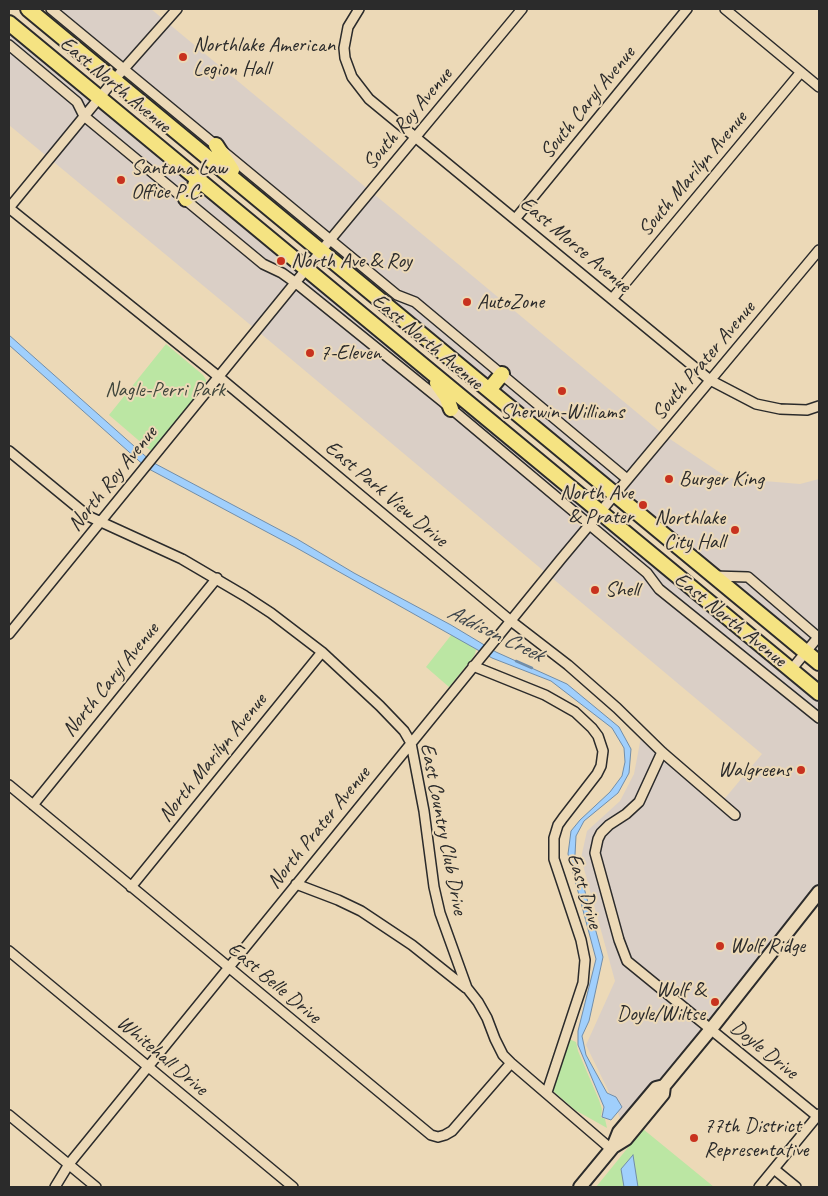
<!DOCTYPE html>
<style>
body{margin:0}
#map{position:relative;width:828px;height:1196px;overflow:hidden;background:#ecd9b7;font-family:Caveat,sans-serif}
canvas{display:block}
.frame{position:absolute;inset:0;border:10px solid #2b2b2b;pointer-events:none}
</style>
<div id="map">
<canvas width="828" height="1196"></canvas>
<div class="frame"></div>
</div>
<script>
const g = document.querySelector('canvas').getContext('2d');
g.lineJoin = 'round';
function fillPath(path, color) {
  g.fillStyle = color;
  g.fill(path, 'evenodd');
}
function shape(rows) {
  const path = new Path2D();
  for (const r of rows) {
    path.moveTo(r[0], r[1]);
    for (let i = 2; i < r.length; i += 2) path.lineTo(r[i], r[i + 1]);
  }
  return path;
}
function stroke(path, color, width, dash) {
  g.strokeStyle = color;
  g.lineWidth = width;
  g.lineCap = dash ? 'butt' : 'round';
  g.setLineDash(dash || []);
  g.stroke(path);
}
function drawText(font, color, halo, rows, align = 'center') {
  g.font = font + ' Caveat,sans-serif';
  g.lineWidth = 4;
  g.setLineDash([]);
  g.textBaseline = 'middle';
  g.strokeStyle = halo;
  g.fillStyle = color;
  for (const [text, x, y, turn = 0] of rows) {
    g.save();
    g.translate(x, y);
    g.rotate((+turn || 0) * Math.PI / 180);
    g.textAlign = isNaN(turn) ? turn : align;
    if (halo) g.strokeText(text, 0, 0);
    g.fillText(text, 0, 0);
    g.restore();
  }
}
fillPath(shape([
 [51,9,151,9,664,435,728,478,800,484,819,479,819,663,114,80,123,69],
 [9,23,819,693,819,892,626,1132,607,1088,586,1045,615,981,581,858,587,831,620,801,634,774,642,732,721,803,762,754,229,307,9,125]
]), '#dacfc6');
fillPath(shape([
 [166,344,203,375,206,380,206,385,151,451,109,415],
 [452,634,476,649,475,654,471,660,449,687,426,667],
 [569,1039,576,1042,578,1051,599,1100,602,1109,601,1117,605,1119,607,1128,575,1110,553,1091],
 [643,1129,714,1187,596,1187]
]), '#bbe6a3');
const water = shape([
 [9,335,152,462,297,539,354,573,451,625,496,652,567,684,619,727,631,749,629,773,618,793,584,821,576,836,575,855,603,957,589,1021,582,1036,586,1055,607,1093,616,1097,622,1107,611,1120,602,1117,604,1107,578,1045,578,1031,596,959,568,854,571,831,580,820,610,792,622,776,625,762,624,748,612,728,551,681,492,658,295,547,147,468,9,345,9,335],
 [633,1155,638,1187,624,1187,621,1169,633,1155]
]);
fillPath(water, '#a0cffc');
stroke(water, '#718da8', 1);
stroke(shape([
 [516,661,532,668]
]), '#718da8', 2.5);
const minor = shape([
 [51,9,397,295,415,302,627,479],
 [359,9,348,27,344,48,345,58,352,77,369,99,710,380,756,404,780,409,807,410,819,406],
 [725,9,819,87],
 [9,45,77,102,84,116,263,264,282,273,296,283,442,401,647,573,659,589,819,718],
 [9,208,219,377,511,621,568,665,617,708,662,752,735,815],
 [9,208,114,80,177,9],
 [516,218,687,9],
 [612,299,801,72],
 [9,451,88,516,182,559,245,596,271,613,322,652,380,706,404,731,411,743,424,811,434,887,440,913,467,988,478,1002,487,1018,495,1039,503,1055,511,1063,611,1149],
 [713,576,748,577,819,638],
 [9,634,330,240,522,9],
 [473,666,545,695,575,712,592,728,598,736,603,751,601,766,597,774,563,818,558,825,554,838,554,859,581,940,585,960,583,983,547,1092],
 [791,670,819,636],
 [662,752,639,802,626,814,609,825,601,833,598,839,595,853,619,940,627,961,817,1116],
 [9,785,431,1135,438,1137,445,1135,452,1131,511,1063],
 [33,805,217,578],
 [296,884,338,900,361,911,412,945,466,988],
 [131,887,322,652],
 [9,951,293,1187],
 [9,1115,96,1187],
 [774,1169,796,1187],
 [55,1187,69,1164,561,559,819,250],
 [759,1187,819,1114]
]);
const secondary = shape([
 [613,1147,626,1139,663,1094,664,1086,711,1029,819,892],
 [580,1187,613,1147,619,1132,656,1088,664,1086]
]);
const primary = shape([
 [28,9,819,663],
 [9,23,819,693],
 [216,145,232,170],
 [186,199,194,189,197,179],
 [437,383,446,396,451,409],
 [489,390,502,374]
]);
stroke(minor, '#2b2b2b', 12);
stroke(secondary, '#2b2b2b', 16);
stroke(primary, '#2b2b2b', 18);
stroke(minor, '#ecd9b7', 9);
stroke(secondary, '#ecd9b7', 12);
stroke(primary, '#f5e382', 14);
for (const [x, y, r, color] of [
 [183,57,5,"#c8321e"],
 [121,180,5,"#c8321e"],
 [281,261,5,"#c8321e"],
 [467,302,5,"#c8321e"],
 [310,353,5,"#c8321e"],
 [562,391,5,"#c8321e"],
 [669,479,5,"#c8321e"],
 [643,505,5,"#c8321e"],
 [735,530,5,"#c8321e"],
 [595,590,5,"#c8321e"],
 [801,770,5,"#c8321e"],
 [720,946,5,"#c8321e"],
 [715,1002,5,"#c8321e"],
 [694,1138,5,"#c8321e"]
]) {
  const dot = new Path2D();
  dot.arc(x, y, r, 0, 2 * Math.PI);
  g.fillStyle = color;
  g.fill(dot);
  stroke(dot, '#ecd9b7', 2);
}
drawText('21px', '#2b2b2b', '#ecd9b7', [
 ["Northlake American",193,45],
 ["Legion Hall",193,69],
 ["Santana Law",131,168],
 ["Office P.C.",131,192],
 ["North Ave & Roy",291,261],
 ["AutoZone",477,302],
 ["7-Eleven",320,353],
 ["Sherwin-Williams",562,412,"center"],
 ["Burger King",679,479],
 ["North Ave",633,493,"right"],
 ["& Prater",633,517,"right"],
 ["Northlake",725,518,"right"],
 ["City Hall",725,542,"right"],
 ["Shell",605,590],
 ["Walgreens",791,770,"right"],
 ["Wolf Ridge",730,946],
 ["Wolf &",705,990,"right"],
 ["Doyle/Wiltse",705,1014,"right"],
 ["77th District",704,1126],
 ["Representative",704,1150]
], 'left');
drawText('21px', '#2b2b2b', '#ecd9b7', [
 ["East North Avenue",115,85,40],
 ["South Caryl Avenue",588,103,-51],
 ["South Roy Avenue",408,119,-50],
 ["South Marilyn Avenue",693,174,-50],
 ["East Morse Avenue",575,245,40],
 ["East North Avenue",427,342,40],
 ["South Prater Avenue",704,361,-50],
 ["North Roy Avenue",113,479,-51],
 ["East Park View Drive",386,494,40],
 ["East North Avenue",730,620,39],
 ["North Caryl Avenue",111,680,-51],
 ["North Marilyn Avenue",213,758,-51],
 ["North Prater Avenue",319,828,-51],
 ["East Country Club Drive",443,829,79],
 ["East Drive",584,891,73],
 ["East Belle Drive",274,983,40],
 ["Doyle Drive",764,1050,39],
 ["Whitehall Drive",162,1056,40]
]);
drawText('21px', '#41473d', '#ecd9b7', [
 ["Nagle-Perri Park",165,390]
]);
drawText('italic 22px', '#3d444a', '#ecd9b7', [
 ["Addison Creek",495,634,26]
]);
</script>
